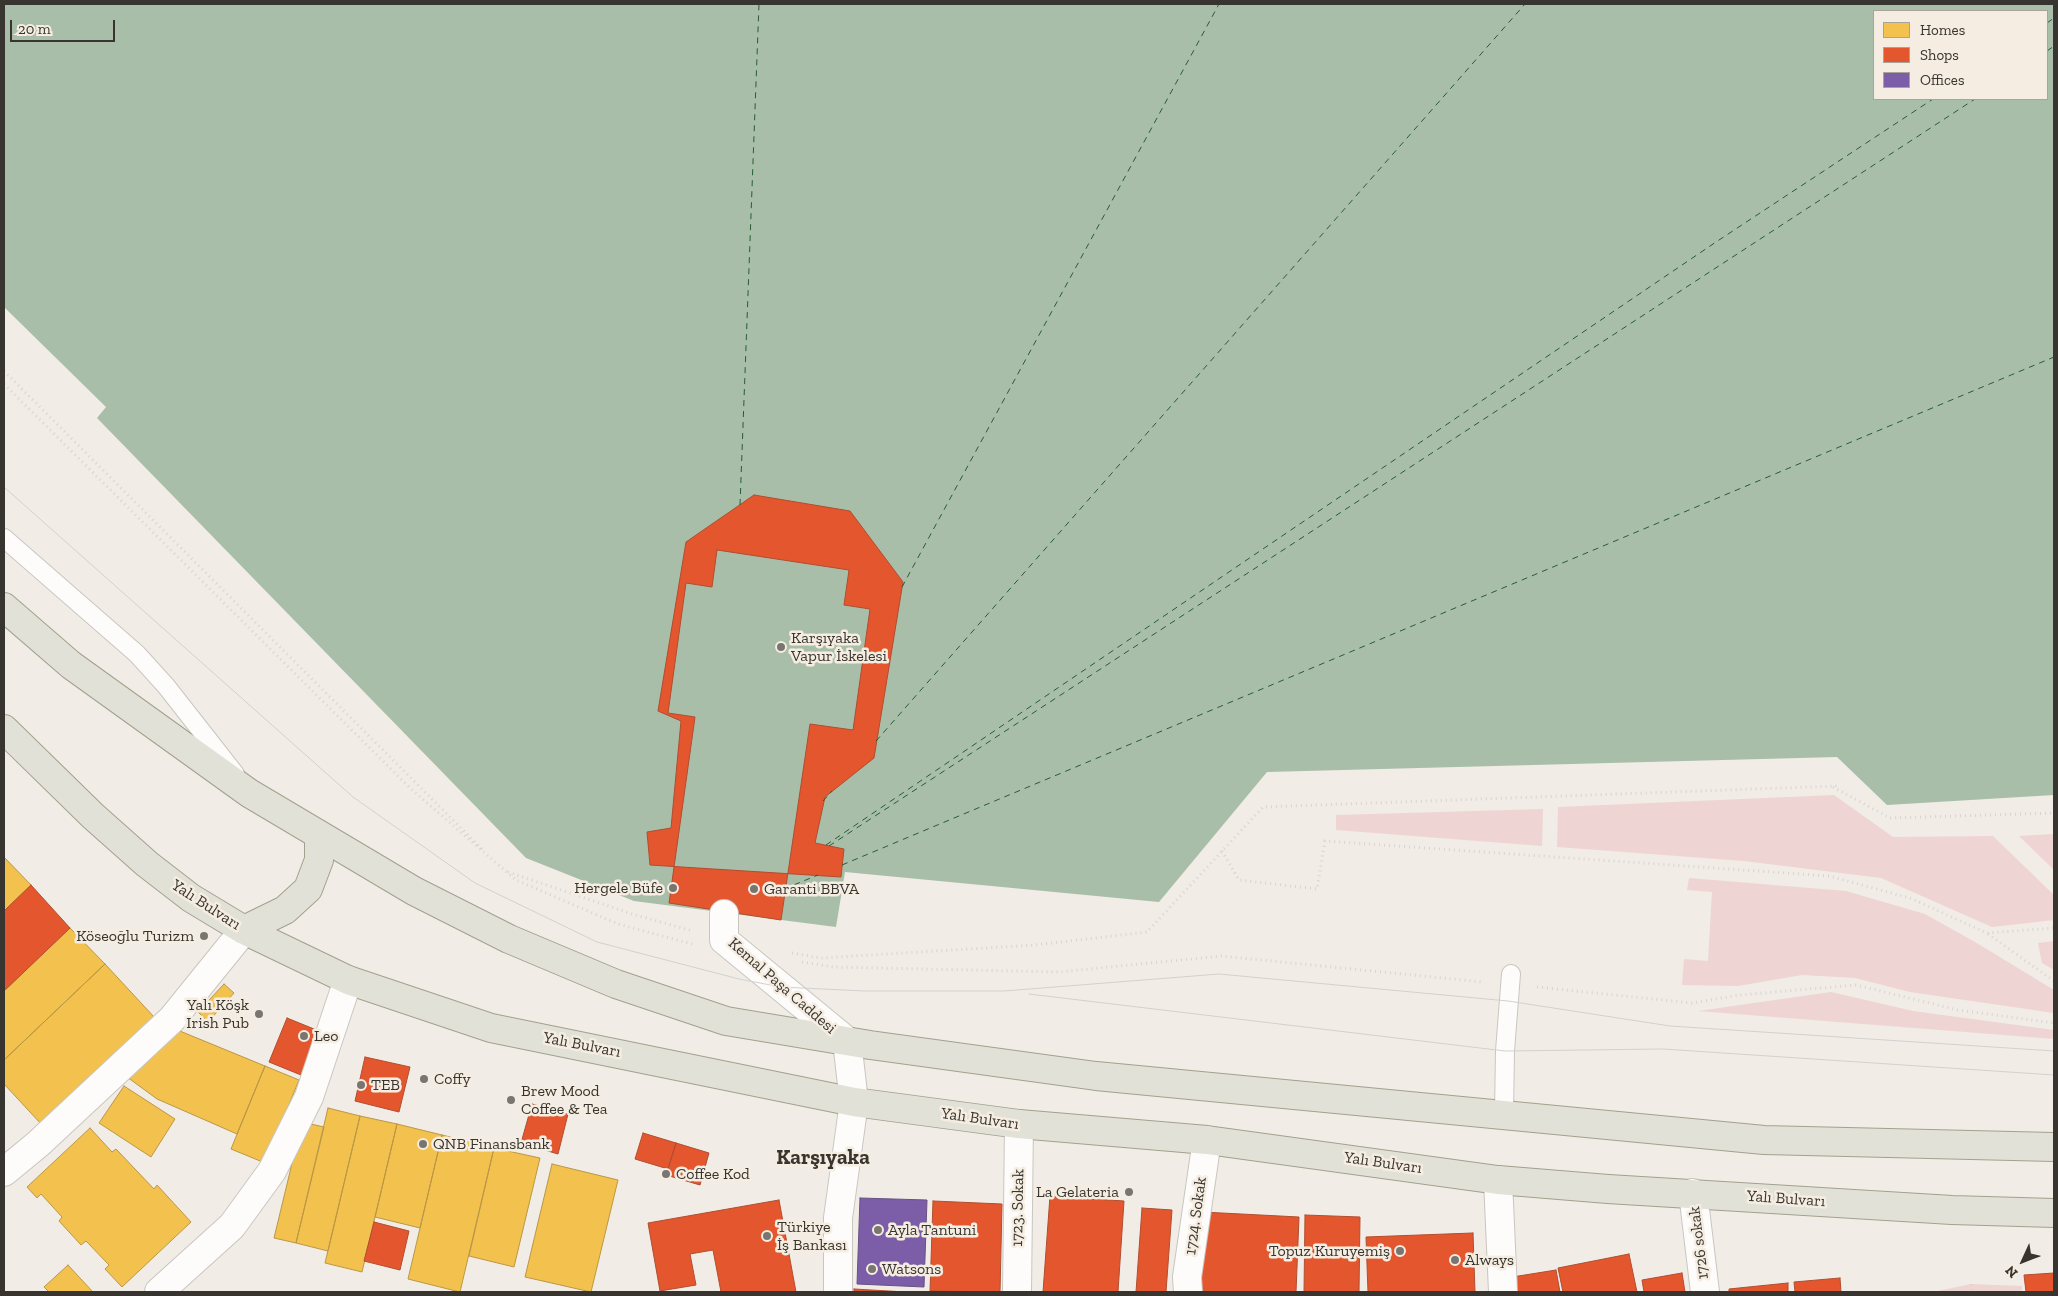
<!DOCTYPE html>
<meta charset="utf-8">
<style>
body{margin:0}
#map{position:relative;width:2058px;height:1296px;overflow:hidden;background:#f1ece6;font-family:"Zilla Slab",serif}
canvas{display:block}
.frame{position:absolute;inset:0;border:5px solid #383530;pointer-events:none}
.legend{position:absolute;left:1873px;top:10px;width:175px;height:90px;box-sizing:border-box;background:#f5ede1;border:1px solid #a9a39a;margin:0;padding:6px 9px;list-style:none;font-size:15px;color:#383530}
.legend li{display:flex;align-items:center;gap:10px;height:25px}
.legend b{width:25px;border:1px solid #a9a39a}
.north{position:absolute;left:1998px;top:1236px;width:50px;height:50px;-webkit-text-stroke:4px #f5ede1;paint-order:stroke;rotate:227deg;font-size:14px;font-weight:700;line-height:20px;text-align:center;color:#383530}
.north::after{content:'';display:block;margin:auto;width:18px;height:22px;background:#383530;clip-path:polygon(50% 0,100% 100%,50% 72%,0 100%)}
.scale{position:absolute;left:10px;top:20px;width:105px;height:22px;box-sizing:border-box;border:2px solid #383530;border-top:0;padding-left:6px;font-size:15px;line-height:18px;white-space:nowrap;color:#383530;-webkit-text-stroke:4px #f5ede1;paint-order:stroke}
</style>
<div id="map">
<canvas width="2058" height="1296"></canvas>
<div class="frame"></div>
<ul class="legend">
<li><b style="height:14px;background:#f2c14e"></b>Homes</li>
<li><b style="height:14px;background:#e4572e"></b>Shops</li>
<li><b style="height:14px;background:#7b5ea7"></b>Offices</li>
</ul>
<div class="north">N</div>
<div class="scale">20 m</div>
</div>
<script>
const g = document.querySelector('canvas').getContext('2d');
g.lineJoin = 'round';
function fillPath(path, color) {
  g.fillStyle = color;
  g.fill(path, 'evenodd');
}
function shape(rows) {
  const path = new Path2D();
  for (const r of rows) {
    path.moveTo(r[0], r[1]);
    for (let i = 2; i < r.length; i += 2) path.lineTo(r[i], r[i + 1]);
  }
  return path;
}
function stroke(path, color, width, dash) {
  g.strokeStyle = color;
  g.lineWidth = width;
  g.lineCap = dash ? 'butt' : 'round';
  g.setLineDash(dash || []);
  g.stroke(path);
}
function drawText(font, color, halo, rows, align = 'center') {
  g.font = font + ' "Zilla Slab",serif';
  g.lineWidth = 5;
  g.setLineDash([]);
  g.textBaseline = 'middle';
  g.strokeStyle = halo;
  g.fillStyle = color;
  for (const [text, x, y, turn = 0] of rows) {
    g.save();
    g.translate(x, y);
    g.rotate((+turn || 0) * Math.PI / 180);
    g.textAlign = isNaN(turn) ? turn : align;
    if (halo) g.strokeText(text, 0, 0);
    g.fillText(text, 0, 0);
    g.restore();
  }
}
fillPath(shape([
 [1834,795,1893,837,1993,836,2054,895,2054,920,1992,927,1881,878,1744,861,1557,847,1558,807],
 [1543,809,1542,846,1336,830,1336,815],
 [2054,834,2054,870,2019,836],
 [1689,878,1846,891,1925,914,1975,942,2054,990,2054,1013,1910,992,1855,978,1802,975,1738,986,1682,985,1684,959,1708,961,1712,892,1687,890],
 [2054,941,2054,970,2042,963,2038,943],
 [1831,992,1913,1011,2054,1030,2054,1039,1698,1011],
 [1971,1284,2022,1286,2022,1292,1933,1292]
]), '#efd4d4');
fillPath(shape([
 [4,4,2054,4,2054,795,1887,805,1837,757,1267,772,1159,902,845,872,836,927,634,901,526,858,97,418,106,407,4,307],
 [1874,11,2047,11,2047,99,1874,99]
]), '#a8bea8');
const homes = shape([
 [4,857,31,885,4,911,4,857],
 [70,928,105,964,4,1060,4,991,70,928],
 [105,964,155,1018,42,1125,4,1084,4,1060,105,964],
 [224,984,234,993,208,1022,198,1012,224,984],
 [175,1029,265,1066,237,1134,157,1099,127,1077,175,1029],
 [265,1066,299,1080,265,1163,231,1149,265,1066],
 [124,1086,175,1119,151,1157,99,1123,124,1086],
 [328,1108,360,1116,328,1251,296,1243,328,1108],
 [360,1116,397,1124,362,1272,325,1263,360,1116],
 [302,1122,324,1127,296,1243,274,1238,302,1122],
 [397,1124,442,1135,420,1228,375,1217,397,1124],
 [90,1128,112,1152,116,1149,154,1189,157,1185,191,1222,122,1287,105,1269,109,1265,86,1241,81,1245,59,1221,62,1217,41,1194,37,1198,27,1187,90,1128],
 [442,1135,494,1148,460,1292,408,1279,442,1135],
 [494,1148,540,1158,514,1267,469,1256,494,1148],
 [552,1164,618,1180,591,1292,525,1277,552,1164],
 [68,1265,93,1292,49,1292,44,1287,68,1265]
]);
fillPath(homes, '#f2c14e');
stroke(homes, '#ba9745', 1);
const shops = shape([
 [754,495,850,511,903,582,874,758,825,797,815,843,844,849,841,877,650,865,647,832,671,828,681,721,658,711,686,542,754,495],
 [717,550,849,570,844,605,870,609,853,730,810,724,781,920,669,903,695,717,668,713,686,583,712,587,717,550],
 [31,885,70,928,4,991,4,911,31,885],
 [287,1018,319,1031,301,1075,269,1062,287,1018],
 [365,1057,410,1067,399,1112,355,1101,365,1057],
 [532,1104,568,1114,558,1154,521,1143,532,1104],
 [643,1133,676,1143,668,1169,635,1159,643,1133],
 [676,1143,709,1153,700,1185,666,1175,676,1143],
 [1050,1196,1124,1201,1118,1292,1043,1292,1050,1196],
 [779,1200,796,1292,721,1292,713,1250,690,1254,696,1285,660,1291,648,1223,779,1200],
 [933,1201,1002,1204,1000,1292,930,1291,933,1201],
 [1142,1208,1172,1210,1166,1292,1136,1292,1142,1208],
 [1202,1212,1299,1217,1296,1292,1199,1292,1202,1212],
 [1305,1215,1360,1217,1359,1292,1304,1292,1305,1215],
 [374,1222,409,1231,400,1270,364,1261,374,1222],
 [1473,1233,1475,1292,1368,1292,1366,1237,1473,1233],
 [1629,1254,1637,1292,1563,1292,1558,1268,1629,1254],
 [1556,1270,1560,1292,1509,1292,1506,1278,1556,1270],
 [1682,1273,1685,1292,1644,1292,1642,1280,1682,1273],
 [2054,1273,2054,1292,2026,1292,2024,1275,2054,1273],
 [1840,1278,1841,1292,1795,1292,1794,1282,1840,1278],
 [1788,1283,1788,1292,1729,1292,1729,1289,1788,1283],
 [854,1289,906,1292,854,1292,854,1289]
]);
fillPath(shops, '#e4572e');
stroke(shops, '#b04d2f', 1);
const offices = shape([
 [860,1198,927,1200,924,1287,857,1284,860,1198]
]);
fillPath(offices, '#7b5ea7');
stroke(offices, '#675283', 1);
stroke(shape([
 [2047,23,2054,18],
 [2047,51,2054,46],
 [740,505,759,4],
 [902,587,1219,4],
 [876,741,1525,4],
 [823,801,832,791],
 [826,845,1716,242,1933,99],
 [829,846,1975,99],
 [842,865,2054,357],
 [784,889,818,875]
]), '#275d34', 1, [6, 5]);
const lane = shape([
 [4,538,137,654,166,686,235,774],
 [1504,1114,1505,1051,1511,974]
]);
const street = shape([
 [724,914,724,940,847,1041,854,1102,838,1218,838,1292],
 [4,1172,38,1144,172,1019,244,930],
 [1498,1180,1503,1292],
 [1693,1193,1705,1292],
 [159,1292,232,1226,272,1171,309,1097,348,980],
 [1017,1292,1019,1124],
 [1188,1292,1187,1277,1207,1140]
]);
const primary = shape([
 [4,607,71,665,249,793,414,891,509,939,616,984,726,1021,870,1045,1096,1076,1764,1140,2054,1147],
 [4,729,93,816,147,864,191,898,244,930,348,980,491,1028,854,1102,1019,1124,1207,1140,1498,1180,1608,1189,1952,1210,2054,1213],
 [244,930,285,910,308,889,319,860,319,836]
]);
stroke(lane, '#c9c6c1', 20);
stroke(street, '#c9c6c1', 30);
stroke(primary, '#a2a18d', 30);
stroke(shape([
 [4,371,483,850],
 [4,384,411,789,516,880,618,924,692,944],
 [1833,787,1890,818,2054,813],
 [1222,851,1239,880,1317,889,1325,841,1829,876,1910,898,1987,933,2054,928],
 [508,872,632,914,693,931],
 [1988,934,2054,981],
 [792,953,821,958,1035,945,1147,932,1263,807,1837,786],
 [802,962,834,967,1059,972,1221,956,1483,982],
 [1537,987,1692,1003,1740,995,1856,985,1958,1010,2054,1023],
 [1971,1284,1971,1292]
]), '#d6d4d2', 3, [1, 4]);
stroke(lane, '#fdfcfb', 18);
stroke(street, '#fdfcfb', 28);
stroke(primary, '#e2e1d8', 28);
stroke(shape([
 [4,487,353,797,475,883,597,942,739,979,781,987,865,991,1004,991,1219,974,1508,1001,1670,1026,2054,1051],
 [1029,994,1505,1051,1663,1049,2054,1075]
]), '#d2d1cf', 1);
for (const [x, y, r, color] of [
 [781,647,5,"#797570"],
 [673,888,5,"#797570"],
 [754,889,5,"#797570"],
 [204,936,5,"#797570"],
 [259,1014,5,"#797570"],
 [304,1036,5,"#797570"],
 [424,1079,5,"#797570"],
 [361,1085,5,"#797570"],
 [511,1100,5,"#797570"],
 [423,1144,5,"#797570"],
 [666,1174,5,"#797570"],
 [1129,1192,5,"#797570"],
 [878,1230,5,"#797570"],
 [767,1236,5,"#797570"],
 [1400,1251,5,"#797570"],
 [1455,1260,5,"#797570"],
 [872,1269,5,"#797570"]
]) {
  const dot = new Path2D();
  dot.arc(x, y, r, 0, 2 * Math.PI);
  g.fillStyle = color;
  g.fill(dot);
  stroke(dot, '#f5ede1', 2);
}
drawText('16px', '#383530', '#f5ede1', [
 ["Karşıyaka",791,638],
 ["Vapur İskelesi",791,656],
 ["Hergele Büfe",663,888,"right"],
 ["Garanti BBVA",764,889],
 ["Köseoğlu Turizm",194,936,"right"],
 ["Yalı Köşk",249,1005,"right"],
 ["Irish Pub",249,1023,"right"],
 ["Leo",314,1036],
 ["Coffy",434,1079],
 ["TEB",371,1085],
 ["Brew Mood",521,1091],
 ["Coffee & Tea",521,1109],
 ["QNB Finansbank",433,1144],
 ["Coffee Kod",676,1174],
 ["La Gelateria",1119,1192,"right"],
 ["Türkiye",777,1227],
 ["İş Bankası",777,1245],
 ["Ayla Tantuni",888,1230],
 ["Topuz Kuruyemiş",1390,1251,"right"],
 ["Always",1465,1260],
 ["Watsons",882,1269]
], 'left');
drawText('16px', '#383530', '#f5ede1', [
 ["Yalı Bulvarı",206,905,33],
 ["Kemal Paşa Caddesi",782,986,41],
 ["Yalı Bulvarı",582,1045,11],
 ["Yalı Bulvarı",980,1119,8],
 ["Yalı Bulvarı",1383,1163,8],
 ["Yalı Bulvarı",1786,1199,4],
 ["1723. Sokak",1018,1208,-89],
 ["1724. Sokak",1196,1216,-82],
 ["1726 sokak",1699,1243,-97]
]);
drawText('bold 21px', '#383530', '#f5ede1', [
 ["Karşıyaka",823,1158]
]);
</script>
